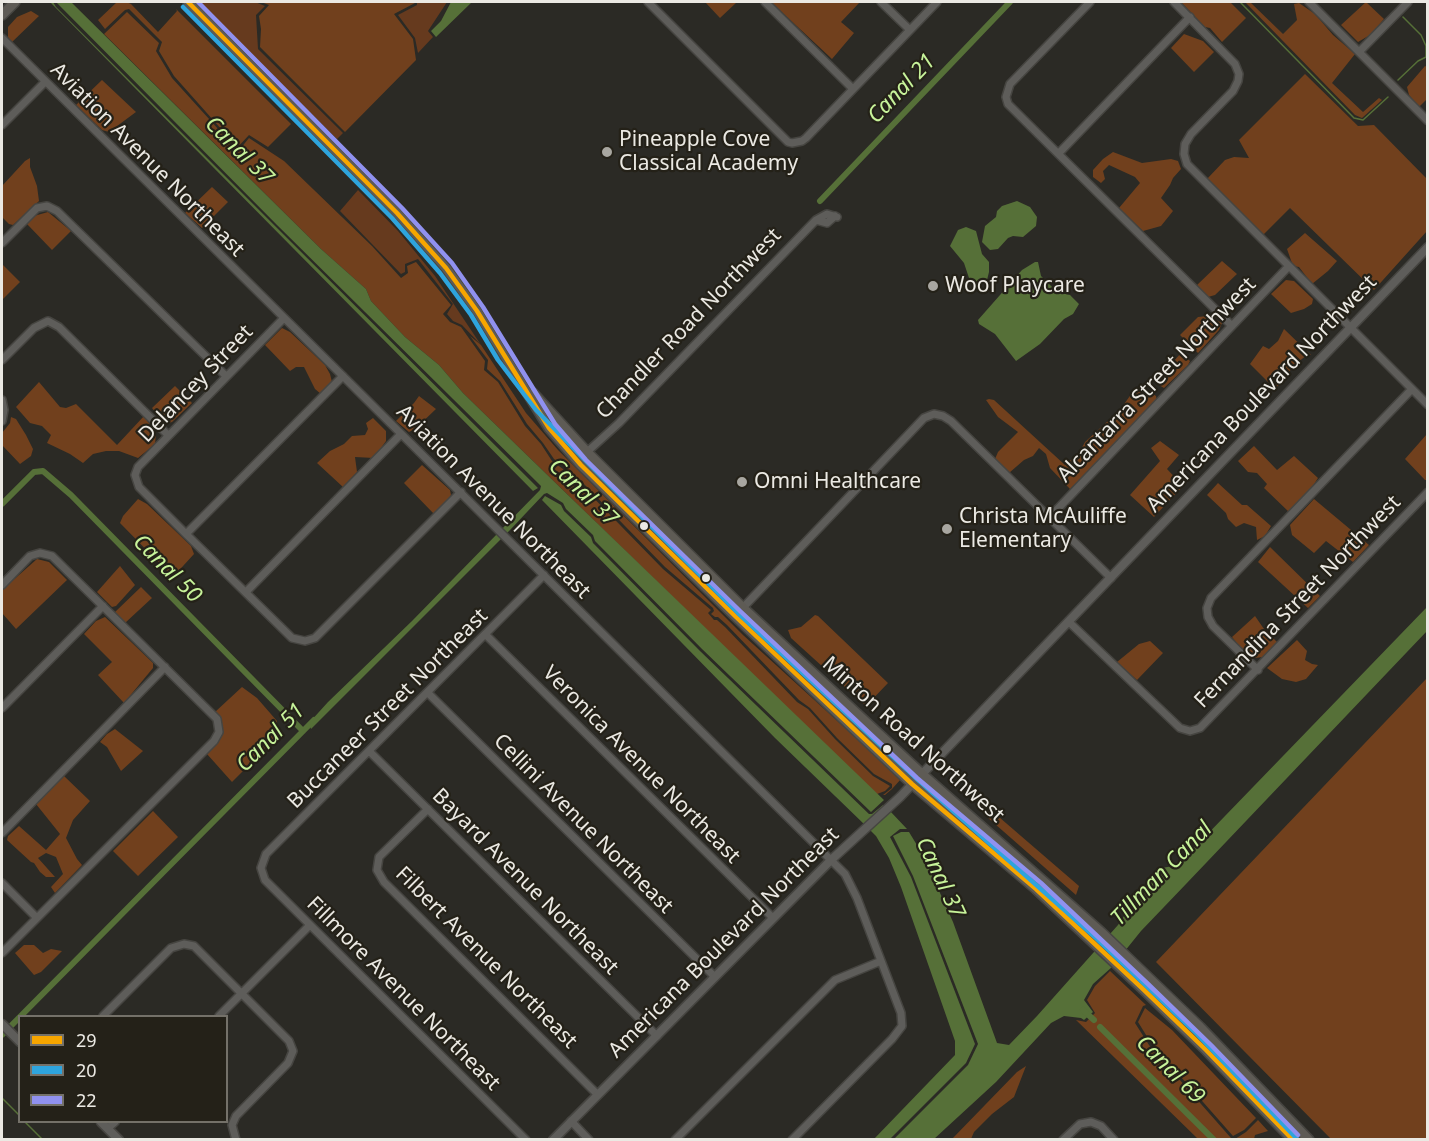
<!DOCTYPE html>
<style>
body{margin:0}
#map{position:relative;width:1429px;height:1141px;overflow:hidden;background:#2b2a25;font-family:"Noto Sans",sans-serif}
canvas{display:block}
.frame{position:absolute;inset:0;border:3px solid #ebe9e3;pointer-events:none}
.legend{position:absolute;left:18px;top:1015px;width:210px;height:108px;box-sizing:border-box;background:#242118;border:2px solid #747169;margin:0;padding:8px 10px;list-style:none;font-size:18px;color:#ebe9e3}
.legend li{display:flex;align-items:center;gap:12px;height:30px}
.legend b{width:30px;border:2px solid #747169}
</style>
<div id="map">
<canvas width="1429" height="1141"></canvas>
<div class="frame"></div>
<ul class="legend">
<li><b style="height:8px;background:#f7a600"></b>29</li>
<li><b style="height:8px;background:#2ea4dd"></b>20</li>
<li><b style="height:8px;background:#9091ef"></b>22</li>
</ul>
</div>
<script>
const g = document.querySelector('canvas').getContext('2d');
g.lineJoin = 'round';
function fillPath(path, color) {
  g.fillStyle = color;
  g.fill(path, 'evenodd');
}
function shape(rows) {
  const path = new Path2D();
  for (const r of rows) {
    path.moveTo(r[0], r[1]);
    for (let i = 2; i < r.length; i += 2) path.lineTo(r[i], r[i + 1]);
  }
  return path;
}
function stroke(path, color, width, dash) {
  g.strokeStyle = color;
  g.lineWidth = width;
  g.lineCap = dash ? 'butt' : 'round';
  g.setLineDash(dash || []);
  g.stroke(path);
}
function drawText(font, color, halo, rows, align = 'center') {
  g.font = font + ' "Noto Sans",sans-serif';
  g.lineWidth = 4.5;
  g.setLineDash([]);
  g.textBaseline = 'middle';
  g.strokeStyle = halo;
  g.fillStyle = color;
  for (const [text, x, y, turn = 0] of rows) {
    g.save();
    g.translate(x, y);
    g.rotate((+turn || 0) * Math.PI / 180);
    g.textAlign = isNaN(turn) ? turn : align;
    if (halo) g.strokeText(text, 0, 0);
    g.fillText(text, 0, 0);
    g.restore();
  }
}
fillPath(shape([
 [199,2,255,2,265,6,256,15,258,49,343,133,337,139],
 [417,2,447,2,428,31,433,37,418,53,415,38,398,15,417,5],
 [358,190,398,231,435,276,481,345,462,325,453,321,447,314,453,304,418,259,405,264,405,272,401,274,340,211]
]), '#663a1e');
fillPath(shape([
 [117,2,126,2,131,4,158,32,177,11,176,9,291,124,268,147,249,135,236,149,230,139,174,76,159,51,162,42,129,9,125,10,105,29,98,20],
 [261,2,414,2,415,3,394,14,413,39,416,60,345,132,260,47,261,29,259,16,269,5],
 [705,2,737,2,720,18],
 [771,2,860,2,841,22,854,33,832,59],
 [1181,2,1230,2,1246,18,1222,42,1210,28,1205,27],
 [1245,2,1250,2,1283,34,1297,20,1294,4,1299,3,1315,14,1333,35,1355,54,1332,83,1363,112,1379,98,1382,100,1362,118,1355,115],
 [1366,2,1384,19,1370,35,1358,42,1341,25],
 [31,11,39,16,11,43,8,37,8,27,17,17],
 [127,12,159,43,156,51,172,78,228,140,236,154,249,138,284,161,372,246,401,278,408,273,407,266,416,262,451,305,443,314,450,322,461,327,485,361,484,370,498,382,525,426,541,444,552,461,563,469,570,483,577,487,581,485,663,569,711,610,708,613,714,620,717,620,725,627,797,702,808,709,835,739,873,776,890,786,885,791,877,794,855,774,568,495,463,393,439,365,405,337,371,301,366,289,321,249,104,34],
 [1184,34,1203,41,1214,52,1194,72,1171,48],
 [1425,66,1427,67,1427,99,1419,107,1409,95,1407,87],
 [1305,74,1358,126,1374,125,1427,179,1427,231,1374,290,1290,208,1262,236,1207,179,1225,160,1234,157,1249,158,1239,140],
 [102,80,136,112,109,132,102,130,76,105],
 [1113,152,1142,163,1171,159,1178,161,1181,169,1173,178,1170,185,1161,198,1173,211,1161,226,1143,231,1119,208,1140,183,1135,177,1109,165,1103,171,1105,179,1101,183,1093,177,1093,170,1103,159],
 [30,158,30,167,37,186,39,201,13,225,9,224,2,217,2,186,25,161],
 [212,187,228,202,202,228,185,213],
 [48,212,71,231,52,250,27,224,34,216],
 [1305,233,1337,261,1328,271,1312,284,1299,267,1293,266,1287,249],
 [1222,261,1237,274,1215,295,1208,297,1197,285],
 [2,264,20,282,2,300],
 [1286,280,1294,281,1313,299,1312,304,1304,309,1291,313,1271,294],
 [1208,316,1222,323,1219,330,1198,353,1180,335,1198,317],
 [282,328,290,332,325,365,330,374,332,382,321,394,315,389,304,367,296,367,290,371,265,345],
 [1284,329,1311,355,1307,355,1293,366,1286,377,1275,389,1250,364,1263,346,1269,349,1278,341],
 [470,336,481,345,526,413,558,450,743,635,901,779,892,789,885,795,883,795,892,788,892,784,874,774,837,738,810,708,799,700,727,625,718,617,715,617,711,614,714,611,713,608,665,567,583,483,577,484,572,481,565,467,554,459,543,443,527,424,500,381,487,369,488,360],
 [1181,353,1190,361,1188,365,1164,388,1159,385,1157,380],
 [39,382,60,407,66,408,76,404,117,445,144,416,156,433,155,444,138,458,119,451,106,451,93,454,83,463,70,454,47,443,51,435,42,426,30,423,16,407],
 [175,386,192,403,172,422,165,424,152,408],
 [1139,388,1150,392,1156,396,1157,401,1070,489,1050,468,1046,454,1039,448,1033,456,1024,460,1009,473,995,459,998,452,1018,432,998,417,986,400,989,399,994,400,1065,465,1079,453,1085,442,1120,410,1134,390],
 [419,396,436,409,415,429,409,432,396,421,414,403],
 [11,417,16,419,26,435,33,449,31,456,20,464,2,445,2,433,10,423],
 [373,418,386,431,386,441,374,458,355,457,357,472,343,487,317,463,330,451,344,444,352,436,365,435,368,429,366,423],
 [1427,434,1428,480,1425,480,1405,459],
 [1160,441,1179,455,1167,469,1183,486,1154,517,1130,495,1160,461,1151,448],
 [1254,446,1277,470,1294,456,1318,478,1309,492,1289,512,1264,488,1267,484,1257,473,1248,472,1238,461],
 [422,465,450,490,451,495,447,502,434,514,404,483],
 [1218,483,1242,505,1247,505,1271,526,1265,536,1257,540,1256,527,1244,523,1236,527,1228,519,1226,513,1207,495],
 [138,499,147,504,191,546,194,554,173,577,120,523,123,516],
 [1314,499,1369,545,1353,562,1326,541,1314,553,1292,535,1290,525],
 [1270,547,1320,596,1308,608,1258,562],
 [37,559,49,562,67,580,16,629,2,613,2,590],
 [120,566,135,585,116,606,112,607,97,592],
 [141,587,152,598,125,623,115,612],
 [815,615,818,616,888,683,866,706,791,638,788,630,801,627],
 [1255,616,1264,629,1277,642,1263,657,1255,658,1244,652,1232,637],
 [105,617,153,663,153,668,124,703,98,675,112,662,84,634,96,621],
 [1297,640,1307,651,1305,660,1312,664,1318,665,1306,679,1296,682,1282,679,1267,668],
 [1150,641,1163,653,1137,680,1117,662,1139,644],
 [1427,678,1427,1139,1331,1139,1156,962],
 [242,687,257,698,277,721,276,731,272,742,232,782,207,754,219,740,222,726,215,712],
 [115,729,143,751,121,771,107,747,100,742,107,734],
 [64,776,90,801,73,820,66,838,77,859,82,865,55,893,51,887,63,874,56,857,46,853,38,858,55,877,46,877,40,872,34,863,31,862,7,840,8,836,19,826,46,850,60,834,36,804],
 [153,811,178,837,138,876,113,851],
 [992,811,1079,886,1076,895,987,817],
 [24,945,34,945,43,953,51,949,62,951,41,972,34,975,15,953],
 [1110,971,1146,1005,1143,1006,1135,1023,1149,1045,1231,1138,1235,1139,1246,1132,1258,1120,1268,1131,1255,1135,1254,1139,1198,1139,1076,1020,1086,1022,1095,1013,1087,1000,1095,986],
 [1145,1008,1172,1030,1256,1118,1244,1130,1233,1136,1151,1043,1138,1022],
 [1026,1066,1014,1097,992,1114,974,1132,971,1139,952,1139,1017,1072]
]), '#71401d');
fillPath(shape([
 [50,2,53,2,56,7,275,226,538,488,533,491],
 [56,2,71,2,321,249,366,289,371,301,405,337,439,365,463,393,568,495,884,800,871,812,702,649,595,541,593,535,566,509,563,503,547,493,544,494,510,530,311,729,309,723,328,702,412,621,540,490,541,486,277,225],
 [451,2,472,2,436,37,431,31,441,21],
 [1017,201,1030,207,1037,217,1036,226,1023,237,1013,236,1008,238,998,249,990,250,982,242,985,226,996,217,997,211,1002,206],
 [966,227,976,231,982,254,989,262,989,272,987,280,981,283,975,282,969,278,964,263,950,246,958,230],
 [1035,262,1038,262,1041,276,1057,292,1070,295,1079,304,1073,314,1064,319,1040,344,1016,361,995,334,979,324,978,320,1022,270],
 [545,496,561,505,564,511,591,537,593,543,700,651,869,814,872,814,883,805,885,807,865,825,775,738,542,500],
 [1427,607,1427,631,1186,884,1141,931,1112,967,1093,984,1084,1000,1093,1012,1084,1020,1081,1018,1064,1016,1051,1023,996,1082,934,1139,894,1139,968,1065,978,1044,913,876,893,836,901,832,909,832,923,855,953,922,997,1043,1009,1045,1037,1016,1118,925,1128,910,1162,868,1173,866,1196,846],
 [890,811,907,829,900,829,890,837,911,877,975,1044,966,1063,890,1139,874,1139,955,1055,955,1041,901,887,889,858,876,836,870,830]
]), '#567038');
stroke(shape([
 [1240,2,1354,118,1363,120,1388,97],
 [1403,17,1421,35,1426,46,1426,56],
 [1398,80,1418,61,1428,56],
 [2,1098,20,1116],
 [25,1122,43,1140]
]), '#567038', 1.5);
stroke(shape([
 [820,201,1010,2],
 [2,504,34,472,43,471,71,495,303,731],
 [1083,1010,1094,1020],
 [1100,1027,1214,1140],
 [2,1035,314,720]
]), '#567038', 6);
const minor = shape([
 [648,2,788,142,792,143,802,141,806,138,937,2],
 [765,2,853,89],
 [881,2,910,30],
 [1090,2,1010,84,1006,97,1008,104,1232,326],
 [1174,2,1235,64,1239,74,1238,81,1233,91,1191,134,1185,144,1184,154,1187,164,1428,405],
 [1309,2,1428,121],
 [2,38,845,874,857,898,901,1013,902,1026,892,1039,792,1140],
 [1359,52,1408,2],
 [2,125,45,82],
 [1059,153,1190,17],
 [816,220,827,223,835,216],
 [2,243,37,208,47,206,57,211,226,376],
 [284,318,138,467,135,475,139,487,186,534,292,638,305,641,315,638,461,492],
 [2,360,34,328,48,321,59,327,168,435],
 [2,400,4,410,2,421],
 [587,452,619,423,816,220,827,214,837,217],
 [1049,518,1289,266],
 [186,534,343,376],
 [2,585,30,556,40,553,52,556,217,719,219,732,214,741,2,953],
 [246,592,401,434],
 [735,616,924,418,934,414,943,416,951,421,1111,578],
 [1069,622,1180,728,1190,731,1200,728,1428,492],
 [486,635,773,918],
 [1258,670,1213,626,1208,617,1207,608,1211,598,1412,389],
 [428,693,715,977],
 [2,708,103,606],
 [370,752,657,1036],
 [428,809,379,857,377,870,384,882,597,1094],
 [2,833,165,667],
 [2,883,37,918],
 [103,1016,171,948,184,944,194,946,289,1041,293,1051,288,1063,236,1116,232,1125,236,1140],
 [219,1016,310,925],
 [571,1121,589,1140],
 [108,1128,115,1122],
 [526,1140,265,880,261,868,266,854,544,575],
 [675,1140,835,980,881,961],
 [1063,1140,1080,1124,1091,1122,1101,1126,1114,1140]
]);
const tertiary = shape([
 [2,1024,20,1042],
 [101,1122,119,1140],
 [553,1140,831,860,900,797,1428,247]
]);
const secondary = shape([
 [188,2,397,213,446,268,477,311,549,428,581,465,735,616,912,784,1036,889,1143,989,1206,1050,1293,1140],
 [2,15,15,2],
 [533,393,587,452,743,608,922,774,1101,932,1200,1027,1309,1140]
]);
stroke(minor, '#464541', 10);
stroke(tertiary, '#464541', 11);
stroke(secondary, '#464541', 12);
stroke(minor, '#5e5d5a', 7);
stroke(tertiary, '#5e5d5a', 8);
stroke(secondary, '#5e5b55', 9);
stroke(shape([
 [188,2,397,213,446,268,477,311,549,428,581,465,735,616,912,784,1036,889,1143,989,1206,1050,1293,1140]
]), '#f7a600', 4.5);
stroke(shape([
 [183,7,392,218,440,273,471,315,498,360,536,410,582,457,738,613,917,779,1096,938,1195,1032,1298,1140]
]), '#2ea4dd', 4.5);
stroke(shape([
 [198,2,402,208,452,263,483,307,555,424,586,460,740,611,917,778,1041,883,1148,984,1211,1045,1298,1135]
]), '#9091ef', 4.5);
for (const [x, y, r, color] of [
 [607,152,6,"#a8a6a0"],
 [933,286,6,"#a8a6a0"],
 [742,482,6,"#a8a6a0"],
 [644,526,5,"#ebe9e3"],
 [947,529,6,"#a8a6a0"],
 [706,578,5,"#ebe9e3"],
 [887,749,5,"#ebe9e3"]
]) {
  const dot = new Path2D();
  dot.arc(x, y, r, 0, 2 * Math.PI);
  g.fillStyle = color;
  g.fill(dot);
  stroke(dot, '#242118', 2);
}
drawText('21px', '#ebe9e3', '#242118', [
 ["Pineapple Cove",619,140],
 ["Classical Academy",619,164],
 ["Woof Playcare",945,286],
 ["Omni Healthcare",754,482],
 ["Christa McAuliffe",959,517],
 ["Elementary",959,541]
], 'left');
drawText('21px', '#ebe9e3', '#242118', [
 ["Aviation Avenue Northeast",147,160,45],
 ["Chandler Road Northwest",689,324,-46],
 ["Alcantarra Street Northwest",1157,380,-46],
 ["Delancey Street",196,384,-46],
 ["Americana Boulevard Northwest",1262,394,-46],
 ["Aviation Avenue Northeast",493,502,45],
 ["Fernandina Street Northwest",1298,602,-46],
 ["Buccaneer Street Northeast",388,709,-45],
 ["Minton Road Northwest",913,740,42],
 ["Veronica Avenue Northeast",641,765,45],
 ["Cellini Avenue Northeast",583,824,45],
 ["Bayard Avenue Northeast",525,882,45],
 ["Americana Boulevard Northeast",724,943,-45],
 ["Filbert Avenue Northeast",486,958,45],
 ["Fillmore Avenue Northeast",403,994,45]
]);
drawText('italic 22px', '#c7f39a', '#242118', [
 ["Canal 21",902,89,-46],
 ["Canal 37",239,151,45],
 ["Canal 37",583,493,44],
 ["Canal 50",167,569,45],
 ["Canal 51",271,738,-45],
 ["Tillman Canal",1162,874,-46],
 ["Canal 37",940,878,65],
 ["Canal 69",1170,1070,45]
]);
</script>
